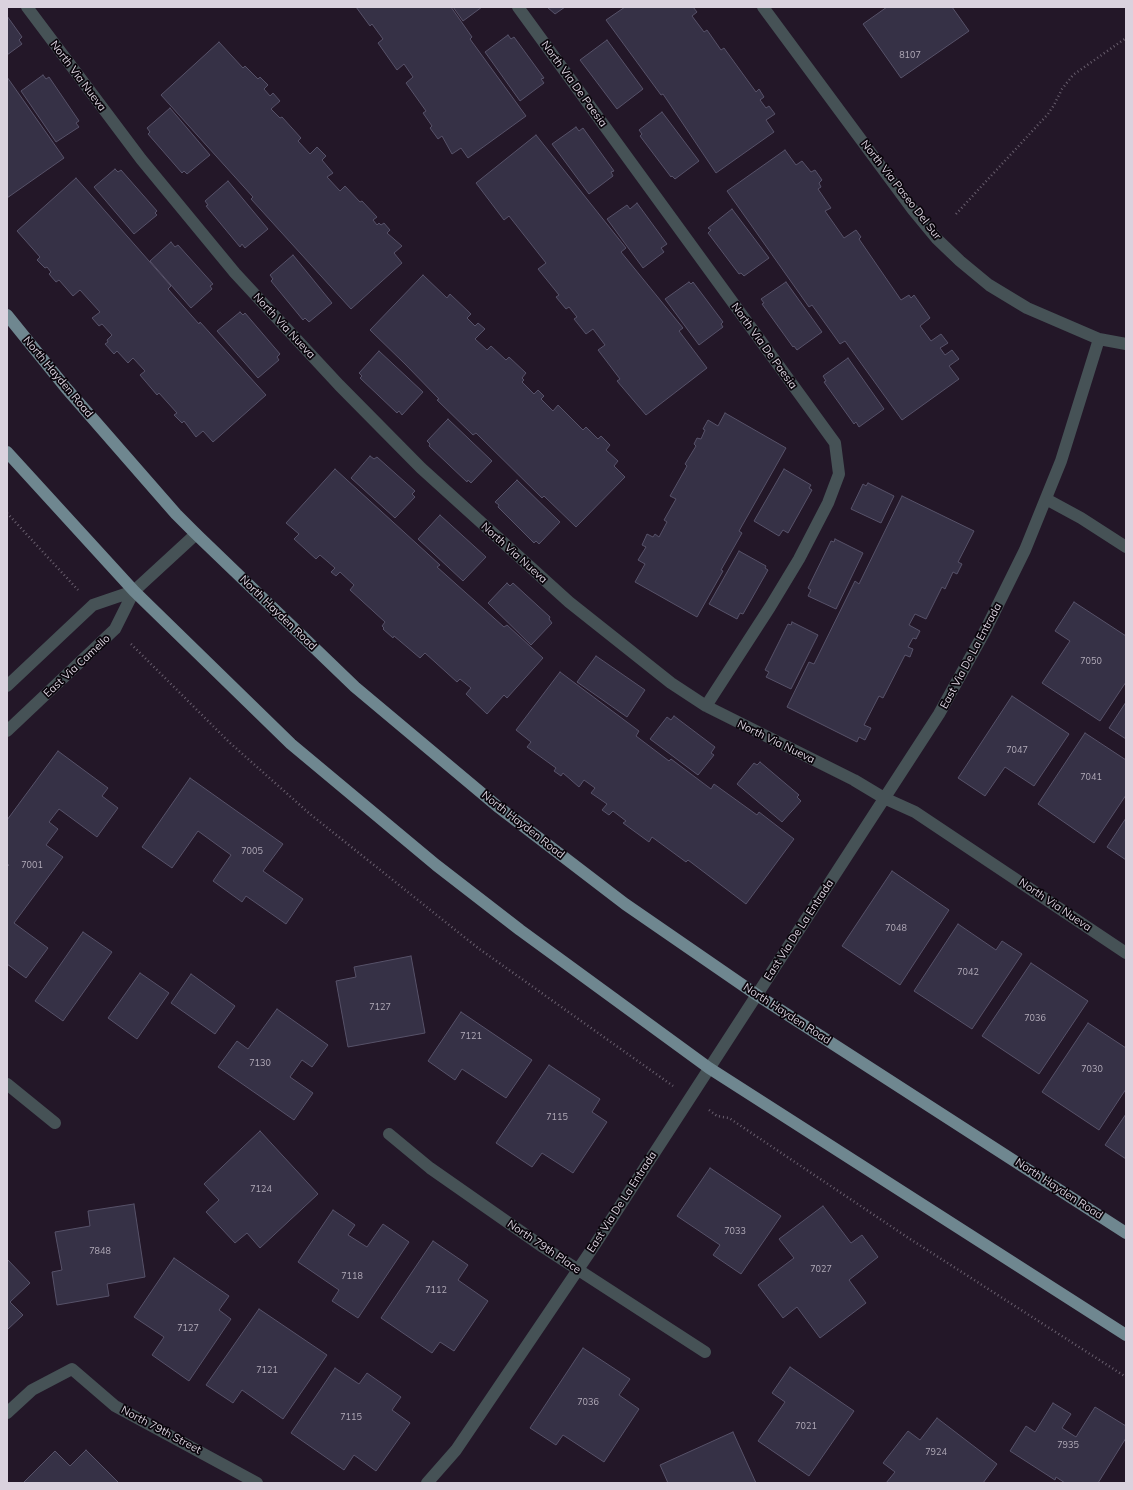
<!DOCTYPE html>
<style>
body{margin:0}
#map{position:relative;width:1133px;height:1490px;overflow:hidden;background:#231728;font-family:Mulish,sans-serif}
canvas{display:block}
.frame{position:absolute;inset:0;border:8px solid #dad2de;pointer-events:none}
</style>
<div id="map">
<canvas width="1133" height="1490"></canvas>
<div class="frame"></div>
</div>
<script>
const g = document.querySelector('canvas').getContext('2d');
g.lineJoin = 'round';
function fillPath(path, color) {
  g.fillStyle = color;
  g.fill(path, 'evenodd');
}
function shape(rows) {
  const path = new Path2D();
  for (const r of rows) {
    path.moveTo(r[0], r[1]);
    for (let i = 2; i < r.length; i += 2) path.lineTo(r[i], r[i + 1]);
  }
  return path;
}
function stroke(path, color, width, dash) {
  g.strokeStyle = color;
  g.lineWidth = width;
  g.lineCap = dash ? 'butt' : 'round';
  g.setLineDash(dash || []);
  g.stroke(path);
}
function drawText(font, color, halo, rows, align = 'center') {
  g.font = font + ' Mulish,sans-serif';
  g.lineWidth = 3.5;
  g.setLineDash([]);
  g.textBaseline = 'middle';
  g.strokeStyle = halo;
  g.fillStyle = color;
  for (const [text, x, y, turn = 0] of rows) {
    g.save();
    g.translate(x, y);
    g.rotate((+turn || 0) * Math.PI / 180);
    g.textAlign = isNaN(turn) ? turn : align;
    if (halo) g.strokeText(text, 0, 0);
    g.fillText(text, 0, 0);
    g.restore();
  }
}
const building = shape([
 [356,7,451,7,472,37,470,39,526,116,468,158,461,148,452,154,442,136,438,139,430,128,432,126,423,113,426,111,406,83,413,77,404,64,397,70,378,43,383,39,372,24,370,26,356,7],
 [453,7,482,7,463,21,453,7],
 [547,7,565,7,555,14,547,7],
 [625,7,693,7,697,12,692,16,704,32,707,30,721,50,724,48,756,92,759,89,764,97,760,100,766,108,769,106,775,114,766,120,774,132,716,173,663,94,661,95,606,20,625,7],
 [887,7,952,7,969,31,901,78,863,24,887,7],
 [7,16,22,37,19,40,22,44,7,55,7,16],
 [508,35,511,39,514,37,544,78,541,79,544,83,520,101,485,52,508,35],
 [607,40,643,89,617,109,580,60,607,40],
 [219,42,243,68,245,66,258,79,260,77,268,85,264,89,270,96,273,93,280,101,271,109,280,118,282,117,301,138,298,141,310,154,317,147,326,156,322,160,333,173,327,177,340,191,345,186,360,202,362,201,377,217,373,220,377,225,379,223,381,225,384,223,390,230,387,233,402,246,394,253,402,263,351,309,251,199,253,197,161,95,219,42],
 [43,75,46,79,49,77,79,121,76,123,79,127,56,142,21,91,43,75],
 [7,77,64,158,7,198,7,77],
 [170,108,210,155,187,174,184,171,182,173,148,134,150,132,147,128,170,108],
 [662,112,699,161,675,179,672,176,671,177,640,136,642,134,639,130,662,112],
 [576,127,579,131,583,128,614,171,611,172,613,176,589,194,552,144,576,127],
 [536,135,626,248,621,252,683,328,679,331,707,368,646,415,617,381,620,379,598,350,605,345,593,329,586,334,574,319,577,317,569,307,566,309,556,297,559,295,538,269,546,263,509,216,504,220,476,183,536,135],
 [785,150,796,165,802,161,811,172,815,170,822,180,819,183,821,187,818,189,831,208,825,211,844,238,856,230,861,237,859,239,901,300,909,295,911,298,914,295,930,318,920,326,931,341,941,334,948,343,940,348,945,355,952,350,959,359,949,366,959,379,902,420,845,341,840,344,812,305,809,307,727,191,785,150],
 [115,169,118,172,121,170,157,211,155,213,157,215,134,234,94,187,115,169],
 [76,178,171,286,168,289,199,324,200,322,266,395,213,442,203,431,196,437,184,421,182,423,174,415,177,413,159,393,157,395,140,375,145,371,133,358,128,363,117,351,114,354,105,344,108,342,107,340,112,335,102,324,99,326,92,318,100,312,80,290,73,296,59,280,56,282,49,274,51,272,47,267,45,268,37,260,40,257,17,231,76,178],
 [228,181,268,229,245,248,242,244,240,247,206,206,208,205,205,201,228,181],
 [637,203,667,244,661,248,664,252,643,268,607,219,627,205,630,209,637,203],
 [732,209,769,258,744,276,741,273,739,274,708,233,711,230,708,228,732,209],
 [171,242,175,247,178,245,213,284,210,286,212,289,191,308,150,261,171,242],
 [293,255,332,303,309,322,305,318,303,320,271,281,273,279,270,275,293,255],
 [423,275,447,298,450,294,471,314,467,318,475,326,478,323,485,329,475,339,487,350,491,346,506,360,509,357,526,373,522,378,524,380,522,382,534,394,538,390,544,396,541,399,553,411,558,405,583,430,586,427,598,439,601,436,610,445,606,450,618,461,614,466,625,477,576,527,544,496,542,498,476,433,473,435,437,400,439,399,405,364,370,330,423,275],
 [689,282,691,284,693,282,723,322,721,324,723,327,699,345,665,299,689,282],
 [786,282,822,332,797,350,794,346,793,347,762,304,764,303,761,299,786,282],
 [240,312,243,315,245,313,280,354,277,357,279,360,258,378,217,331,240,312],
 [379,351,423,392,402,415,399,411,397,413,360,378,362,376,359,373,379,351],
 [848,358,884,409,859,427,856,422,854,424,824,382,826,381,823,376,848,358],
 [725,413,786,448,739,531,742,533,721,570,723,571,697,617,635,582,645,564,638,560,646,547,642,545,647,534,653,537,655,534,659,537,667,522,664,520,676,499,670,496,687,466,685,464,696,446,694,444,697,438,701,439,705,430,703,429,708,420,718,426,725,413],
 [448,419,492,461,471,483,468,480,467,482,429,446,430,444,427,441,448,419],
 [370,456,374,459,377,457,415,491,412,494,415,497,395,518,351,478,370,456],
 [335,469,440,565,437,567,504,627,507,625,543,658,507,698,504,695,487,714,466,694,471,688,460,679,457,682,425,653,420,658,394,636,393,638,383,629,384,628,382,626,385,622,350,590,354,585,340,572,336,576,331,572,335,568,320,555,316,559,294,539,299,534,286,523,335,469],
 [784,469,811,485,809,488,812,490,788,533,783,530,779,536,754,521,784,469],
 [517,480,560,522,539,544,536,541,534,543,498,507,499,505,495,502,517,480],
 [868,483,894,496,881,523,851,509,863,484,866,486,868,483],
 [902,496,974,531,958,562,962,564,957,574,953,572,945,589,942,587,926,619,915,614,909,625,920,631,916,639,913,638,908,647,913,649,910,657,905,655,883,698,879,696,864,725,871,728,865,740,859,737,857,742,787,707,809,662,814,664,855,581,859,584,902,496],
 [440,515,486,557,463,581,418,539,440,515],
 [835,539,863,553,836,609,808,596,811,590,808,588,831,541,834,542,835,539],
 [739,551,766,566,765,568,768,570,743,614,740,613,737,619,709,604,739,551],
 [507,583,510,586,513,583,550,617,549,619,552,623,531,645,488,603,507,583],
 [1074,602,1126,636,1126,682,1100,721,1042,683,1070,641,1055,631,1074,602],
 [792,622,818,635,791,689,766,677,769,672,765,670,788,624,791,625,792,622],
 [596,656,645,690,627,717,577,682,596,656],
 [560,672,639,731,636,736,669,761,671,759,711,789,714,784,757,815,759,812,794,839,746,904,688,860,686,862,652,837,649,842,623,823,626,821,613,811,609,815,602,810,607,804,591,793,595,788,584,780,579,787,563,773,561,776,554,771,556,768,527,747,531,742,516,730,560,672],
 [1012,696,1069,734,1034,786,1005,767,985,796,958,778,1012,696],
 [1126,702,1126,739,1109,728,1126,702],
 [674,716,715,747,711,753,714,755,698,775,650,739,667,717,671,720,674,716],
 [1085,733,1126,760,1126,795,1094,843,1038,804,1085,733],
 [58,751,108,788,102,796,118,808,97,837,59,809,49,822,58,829,46,845,63,857,14,923,48,948,26,978,7,964,7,867,9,865,7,864,7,820,58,751],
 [760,762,799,795,797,797,801,801,782,822,737,784,754,763,757,765,760,762],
 [190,778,283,844,263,871,303,899,286,924,246,896,242,902,213,881,231,855,198,831,172,868,142,847,190,778],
 [1126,818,1126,860,1107,847,1126,818],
 [892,871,949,910,900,985,842,946,892,871],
 [958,924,996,950,1002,941,1022,954,972,1029,914,991,958,924],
 [83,932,112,952,63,1021,35,1001,83,932],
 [411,956,425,1033,348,1047,336,981,356,977,354,967,411,956],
 [1031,963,1088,1001,1039,1074,982,1036,1031,963],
 [140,973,169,993,137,1039,108,1018,140,973],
 [191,974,235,1006,215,1034,171,1003,191,974],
 [277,1009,328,1045,312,1067,302,1060,290,1077,313,1093,294,1120,218,1067,237,1041,248,1049,277,1009],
 [461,1012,532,1060,506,1098,462,1069,455,1080,428,1061,461,1012],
 [1088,1023,1126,1048,1126,1089,1099,1130,1042,1092,1088,1023],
 [549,1065,600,1099,592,1112,607,1122,573,1173,542,1153,532,1167,496,1143,549,1065],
 [1126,1114,1126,1159,1105,1145,1126,1114],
 [260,1131,318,1194,260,1248,247,1233,235,1243,206,1212,219,1200,204,1184,260,1131],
 [710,1168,781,1216,741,1274,713,1255,720,1245,677,1216,710,1168],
 [134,1204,145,1277,107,1284,109,1296,57,1305,52,1272,62,1270,55,1232,90,1226,88,1211,134,1204],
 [823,1206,851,1243,862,1235,878,1257,849,1280,866,1303,820,1338,797,1307,783,1318,758,1285,794,1258,779,1239,823,1206],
 [333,1210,355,1225,348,1235,367,1247,383,1224,409,1242,358,1318,332,1301,339,1290,298,1262,333,1210],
 [433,1241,468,1265,458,1280,488,1301,454,1351,440,1342,432,1353,381,1318,433,1241],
 [174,1258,229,1296,219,1310,231,1319,189,1381,152,1355,164,1337,134,1317,174,1258],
 [7,1259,30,1283,10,1302,23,1315,7,1330,7,1259],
 [259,1309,327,1355,283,1419,242,1390,233,1403,206,1385,259,1309],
 [583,1348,630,1379,619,1395,639,1409,604,1462,563,1435,556,1445,530,1428,583,1348],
 [790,1367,854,1411,809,1476,758,1441,785,1402,772,1393,790,1367],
 [335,1368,359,1384,367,1373,401,1397,392,1410,410,1423,376,1471,354,1455,344,1470,291,1433,335,1368],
 [1053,1403,1071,1414,1062,1428,1076,1437,1095,1407,1126,1426,1126,1438,1098,1483,1065,1483,1056,1477,1055,1480,1010,1451,1026,1426,1035,1432,1053,1403],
 [937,1418,997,1464,983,1483,886,1483,895,1472,883,1463,908,1431,920,1440,937,1418],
 [733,1432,756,1483,668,1483,660,1465,733,1432],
 [86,1450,119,1483,23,1483,55,1451,70,1466,86,1450]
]);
fillPath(building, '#363146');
stroke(building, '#575269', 1);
stroke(shape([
 [956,214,1048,114,1054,105,1062,89,1073,75,1126,38],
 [7,513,78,590],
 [131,644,229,742,310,814,478,948,673,1086],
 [709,1110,717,1116,729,1118,910,1239,1126,1377]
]), '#695f6e', 2.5, [1, 3]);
stroke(shape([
 [27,7,141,159,235,273,339,385,421,468,569,602,671,683,706,706,854,780,884,798,915,812,1126,953],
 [518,7,835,443,839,474,828,503,799,559,770,607,706,706],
 [763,7,913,210,937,239,960,261,989,285,1027,308,1099,339,1126,344],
 [1046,499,1081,518,1126,547],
 [7,686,93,605,134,591],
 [7,731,115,629,134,591,196,534],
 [7,1084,55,1123],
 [389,1134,430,1168,543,1247,705,1352],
 [7,1413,32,1390,72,1369,115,1406,257,1483],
 [427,1483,456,1450,596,1243,939,714,985,631,1025,550,1061,461,1099,339]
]), '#465256', 12);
stroke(shape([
 [7,315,66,388,176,514,196,534,355,687,497,806,625,904,757,995,1126,1233],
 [7,452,134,591,291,744,436,865,520,930,709,1068,1126,1335]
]), '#6f8790', 12);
drawText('9px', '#b1aab8', null, [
 ["8107",910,55],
 ["7050",1091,661],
 ["7047",1017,750],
 ["7041",1091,777],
 ["7005",252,851],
 ["7001",32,865],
 ["7048",896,928],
 ["7042",968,972],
 ["7127",380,1007],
 ["7036",1035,1018],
 ["7121",471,1036],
 ["7130",260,1063],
 ["7030",1092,1069],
 ["7115",557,1117],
 ["7124",261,1189],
 ["7033",735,1231],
 ["7848",100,1251],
 ["7027",821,1269],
 ["7118",352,1276],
 ["7112",436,1290],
 ["7127",188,1328],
 ["7121",267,1370],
 ["7036",588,1402],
 ["7115",351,1417],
 ["7021",806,1426],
 ["7935",1068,1445],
 ["7924",936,1452]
]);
drawText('11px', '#dad2de', '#0a050c', [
 ["North Via Nueva",78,76,53],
 ["North Via De Paesia",574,84,54],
 ["North Via Paseo Del Sur",901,190,52],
 ["North Via Nueva",284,326,47],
 ["North Via De Paesia",764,346,54],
 ["North Hayden Road",58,377,50],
 ["North Via Nueva",514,553,42],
 ["North Hayden Road",278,613,44],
 ["East Via De La Entrada",971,656,-62],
 ["East Via Camello",77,666,-43],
 ["North Via Nueva",776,742,26],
 ["North Hayden Road",523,825,38],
 ["North Via Nueva",1055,905,34],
 ["East Via De La Entrada",799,930,-57],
 ["North Hayden Road",787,1014,33],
 ["North Hayden Road",1059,1189,33],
 ["East Via De La Entrada",622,1202,-57],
 ["North 79th Place",544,1247,34],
 ["North 79th Street",161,1430,28]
]);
</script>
